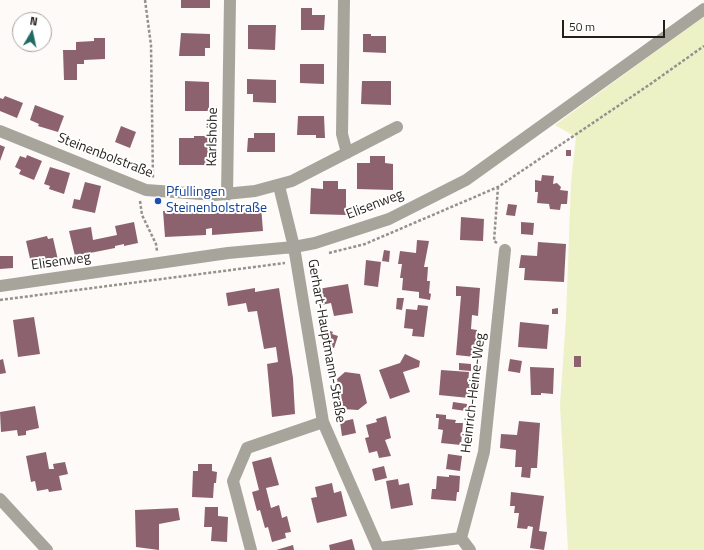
<!DOCTYPE html>
<meta charset="utf-8">
<style>
body{margin:0}
#map{position:relative;width:704px;height:550px;overflow:hidden;background:#fdfaf7;font-family:"Titillium Web",sans-serif}
canvas{display:block}
.north{position:absolute;left:12px;top:12px;width:40px;height:40px;box-sizing:border-box;background:#fff;border:1px solid #a7a5a3;border-radius:50%;rotate:9deg;font-size:11px;font-weight:700;line-height:16px;text-align:center;color:#241f19}
.north::after{content:'';display:block;margin:auto;width:14px;height:18px;background:#216a63;clip-path:polygon(50% 0,100% 100%,50% 72%,0 100%)}
.scale{position:absolute;left:562px;top:20px;width:103px;height:18px;box-sizing:border-box;border:2px solid #241f19;border-top:0;padding-left:5px;font-size:12px;line-height:14px;white-space:nowrap;color:#241f19;-webkit-text-stroke:3px #fff;paint-order:stroke}
</style>
<div id="map">
<canvas width="704" height="550"></canvas>
<div class="north">N</div>
<div class="scale">50 m</div>
</div>
<script>
const g = document.querySelector('canvas').getContext('2d');
g.lineJoin = 'round';
function fillPath(path, color) {
  g.fillStyle = color;
  g.fill(path, 'evenodd');
}
function shape(rows) {
  const path = new Path2D();
  for (const r of rows) {
    path.moveTo(r[0], r[1]);
    for (let i = 2; i < r.length; i += 2) path.lineTo(r[i], r[i + 1]);
  }
  return path;
}
function stroke(path, color, width, dash) {
  g.strokeStyle = color;
  g.lineWidth = width;
  g.lineCap = dash ? 'butt' : 'round';
  g.setLineDash(dash || []);
  g.stroke(path);
}
function drawText(font, color, halo, rows, align = 'center') {
  g.font = font + ' "Titillium Web",sans-serif';
  g.lineWidth = 4;
  g.setLineDash([]);
  g.textBaseline = 'middle';
  g.strokeStyle = halo;
  g.fillStyle = color;
  for (const [text, x, y, turn = 0] of rows) {
    g.save();
    g.translate(x, y);
    g.rotate((+turn || 0) * Math.PI / 180);
    g.textAlign = isNaN(turn) ? turn : align;
    if (halo) g.strokeText(text, 0, 0);
    g.fillText(text, 0, 0);
    g.restore();
  }
}
fillPath(shape([
 [704,16,704,550,568,550,560,405,566,318,571,182,576,137,555,125]
]), '#ecf2c6');
fillPath(shape([
 [181,0,210,0,210,8,181,8],
 [301,8,312,8,312,15,325,15,324,30,301,30],
 [248,25,276,25,275,50,248,49],
 [181,33,210,34,210,48,205,48,205,56,179,56],
 [363,34,371,34,371,36,386,36,386,53,363,52],
 [94,38,105,38,105,59,84,60,84,64,77,64,77,80,64,80,63,50,76,50,76,42,94,41],
 [300,64,324,64,324,84,300,83],
 [247,79,276,80,276,103,253,102,253,94,247,94],
 [185,81,209,82,209,111,185,111],
 [362,81,391,81,391,105,361,104],
 [5,96,23,103,17,118,0,111,0,98,3,99],
 [35,105,64,116,58,132,38,126,39,124,30,120],
 [298,116,324,116,325,138,316,138,316,135,297,135],
 [121,126,136,132,130,148,115,142],
 [254,133,275,133,275,152,247,152,248,138,254,138],
 [194,136,208,136,208,165,179,165,179,138,194,138],
 [0,145,5,147,0,161],
 [566,150,571,150,571,156,566,156],
 [27,155,42,161,34,180,19,174,21,170,15,167,20,156,26,158],
 [370,156,385,156,385,163,393,164,393,190,357,189,357,163,370,163],
 [129,161,140,165,138,171,126,166],
 [50,167,70,173,64,194,49,189,50,186,44,184],
 [542,175,554,176,553,184,557,183,561,187,560,190,568,191,567,204,561,204,560,210,550,209,549,204,537,203,538,192,535,192,535,180,541,181],
 [323,181,338,181,338,189,346,189,346,215,310,214,311,188,323,189],
 [85,182,101,186,95,213,72,208,74,199,80,200],
 [508,204,517,205,515,216,506,215],
 [261,206,263,231,212,235,212,228,206,229,206,235,165,237,163,211,204,208,205,214,211,214,211,209],
 [461,217,484,219,483,241,460,240],
 [134,222,138,243,124,246,124,244,115,246,115,248,75,256,69,231,91,227,93,240,117,235,115,226],
 [521,222,534,223,533,235,521,234],
 [47,236,48,239,53,238,58,260,48,262,47,259,31,263,26,241],
 [417,240,429,241,424,267,428,267,427,281,430,281,429,293,431,294,430,300,419,298,419,292,402,290,403,278,400,278,402,264,398,264,400,251,416,253],
 [538,242,566,244,564,282,524,280,525,268,519,268,521,255,537,256],
 [384,250,390,251,389,262,382,261],
 [0,256,13,256,13,268,0,269],
 [366,260,381,262,378,287,364,285],
 [348,284,353,313,334,316,331,303,321,305,318,289],
 [456,286,480,288,478,316,472,315,471,329,477,330,475,357,456,355,461,296,456,296],
 [255,288,255,292,279,288,293,378,295,414,272,417,267,364,278,362,276,347,264,349,257,311,248,312,246,303,228,306,226,293],
 [397,298,404,298,402,310,396,309],
 [418,305,428,306,424,337,412,336,413,329,404,328,406,309,417,310],
 [558,308,558,314,552,314,552,309],
 [34,317,40,354,18,357,13,320],
 [520,322,549,325,547,349,518,347],
 [327,330,333,332,332,334,338,336,334,348,328,346,329,344,323,342],
 [405,354,420,361,419,367,403,372,410,392,390,399,379,370,400,363],
 [574,356,581,356,581,367,574,367],
 [3,359,6,373,0,374,0,360],
 [510,359,522,361,520,373,508,371],
 [459,363,471,364,471,371,459,370],
 [530,367,554,368,553,394,541,393,541,395,531,395],
 [441,370,469,372,468,384,471,384,469,398,439,395],
 [345,372,360,374,367,403,358,410,343,409,337,379],
 [453,402,467,404,466,411,452,409],
 [35,406,39,428,26,431,26,435,18,436,17,430,1,432,0,412],
 [436,414,446,415,446,419,456,420,455,423,463,423,461,445,441,443,443,430,438,429,439,418,436,418],
 [386,416,391,438,385,440,391,456,379,458,377,451,369,453,365,438,369,437,366,425,377,422,376,419],
 [353,419,356,433,342,436,340,422],
 [519,421,540,423,537,468,531,468,530,478,521,477,522,467,515,467,516,450,500,448,501,434,517,435],
 [46,452,49,469,54,469,53,464,65,462,68,474,59,476,62,490,49,492,48,489,37,491,35,481,31,482,26,456],
 [448,454,462,456,460,471,446,469],
 [271,457,279,485,266,488,271,508,279,505,282,518,287,516,291,532,285,533,286,538,272,542,268,527,265,528,260,510,257,511,252,492,259,490,252,462],
 [198,464,212,464,212,471,217,472,216,483,214,483,213,498,192,497,193,471,198,471],
 [384,466,387,478,375,481,372,469],
 [449,475,460,476,459,492,457,492,456,501,431,499,432,489,436,489,437,476,449,477],
 [398,479,399,485,409,483,413,505,391,509,386,481],
 [332,483,334,493,341,491,347,516,317,523,311,498,317,497,315,487],
 [511,492,544,496,539,531,547,532,544,550,530,548,533,527,528,526,527,529,517,528,519,513,514,513,515,506,510,506],
 [205,507,218,507,218,516,228,517,227,542,211,541,212,527,204,527],
 [178,508,180,520,159,524,159,550,136,547,135,510],
 [352,539,355,550,330,550,329,545],
 [293,545,294,550,276,550]
]), '#8d626f');
stroke(shape([
 [145,0,151,45,153,179],
 [140,201,142,215,156,244,157,251],
 [497,243,494,241,498,187],
 [329,253,365,244,498,187,649,85,704,46],
 [0,300,285,263]
]), '#95918d', 2.5, [3, 2]);
stroke(shape([
 [344,0,342,134,347,153],
 [0,131,146,190,215,195,255,191,292,181,397,127],
 [279,186,294,247,323,422,379,550],
 [227,195,230,0],
 [0,286,228,253,294,247,315,243,389,219,466,180,704,9],
 [0,499,47,550],
 [461,538,484,452,505,250],
 [379,548,461,538,470,550],
 [251,550,233,481,247,448,323,422]
]), '#a7a49c', 12);
for (const [x, y, r, color] of [
 [158,201,4,"#1a4fb4"]
]) {
  const dot = new Path2D();
  dot.arc(x, y, r, 0, 2 * Math.PI);
  g.fillStyle = color;
  g.fill(dot);
  stroke(dot, '#fff', 1.5);
}
drawText('14px', '#241f19', '#fff', [
 ["Karlshöhe",213,137,-89],
 ["Steinenbolstraße",105,156,21],
 ["Elisenweg",375,205,-21],
 ["Elisenweg",61,262,-8],
 ["Gerhart-Hauptmann-Straße",326,341,80],
 ["Heinrich-Heine-Weg",474,393,-83]
]);
drawText('14px', '#164399', '#fff', [
 ["Pfullingen",166,193],
 ["Steinenbolstraße",166,209]
], 'left');
</script>
